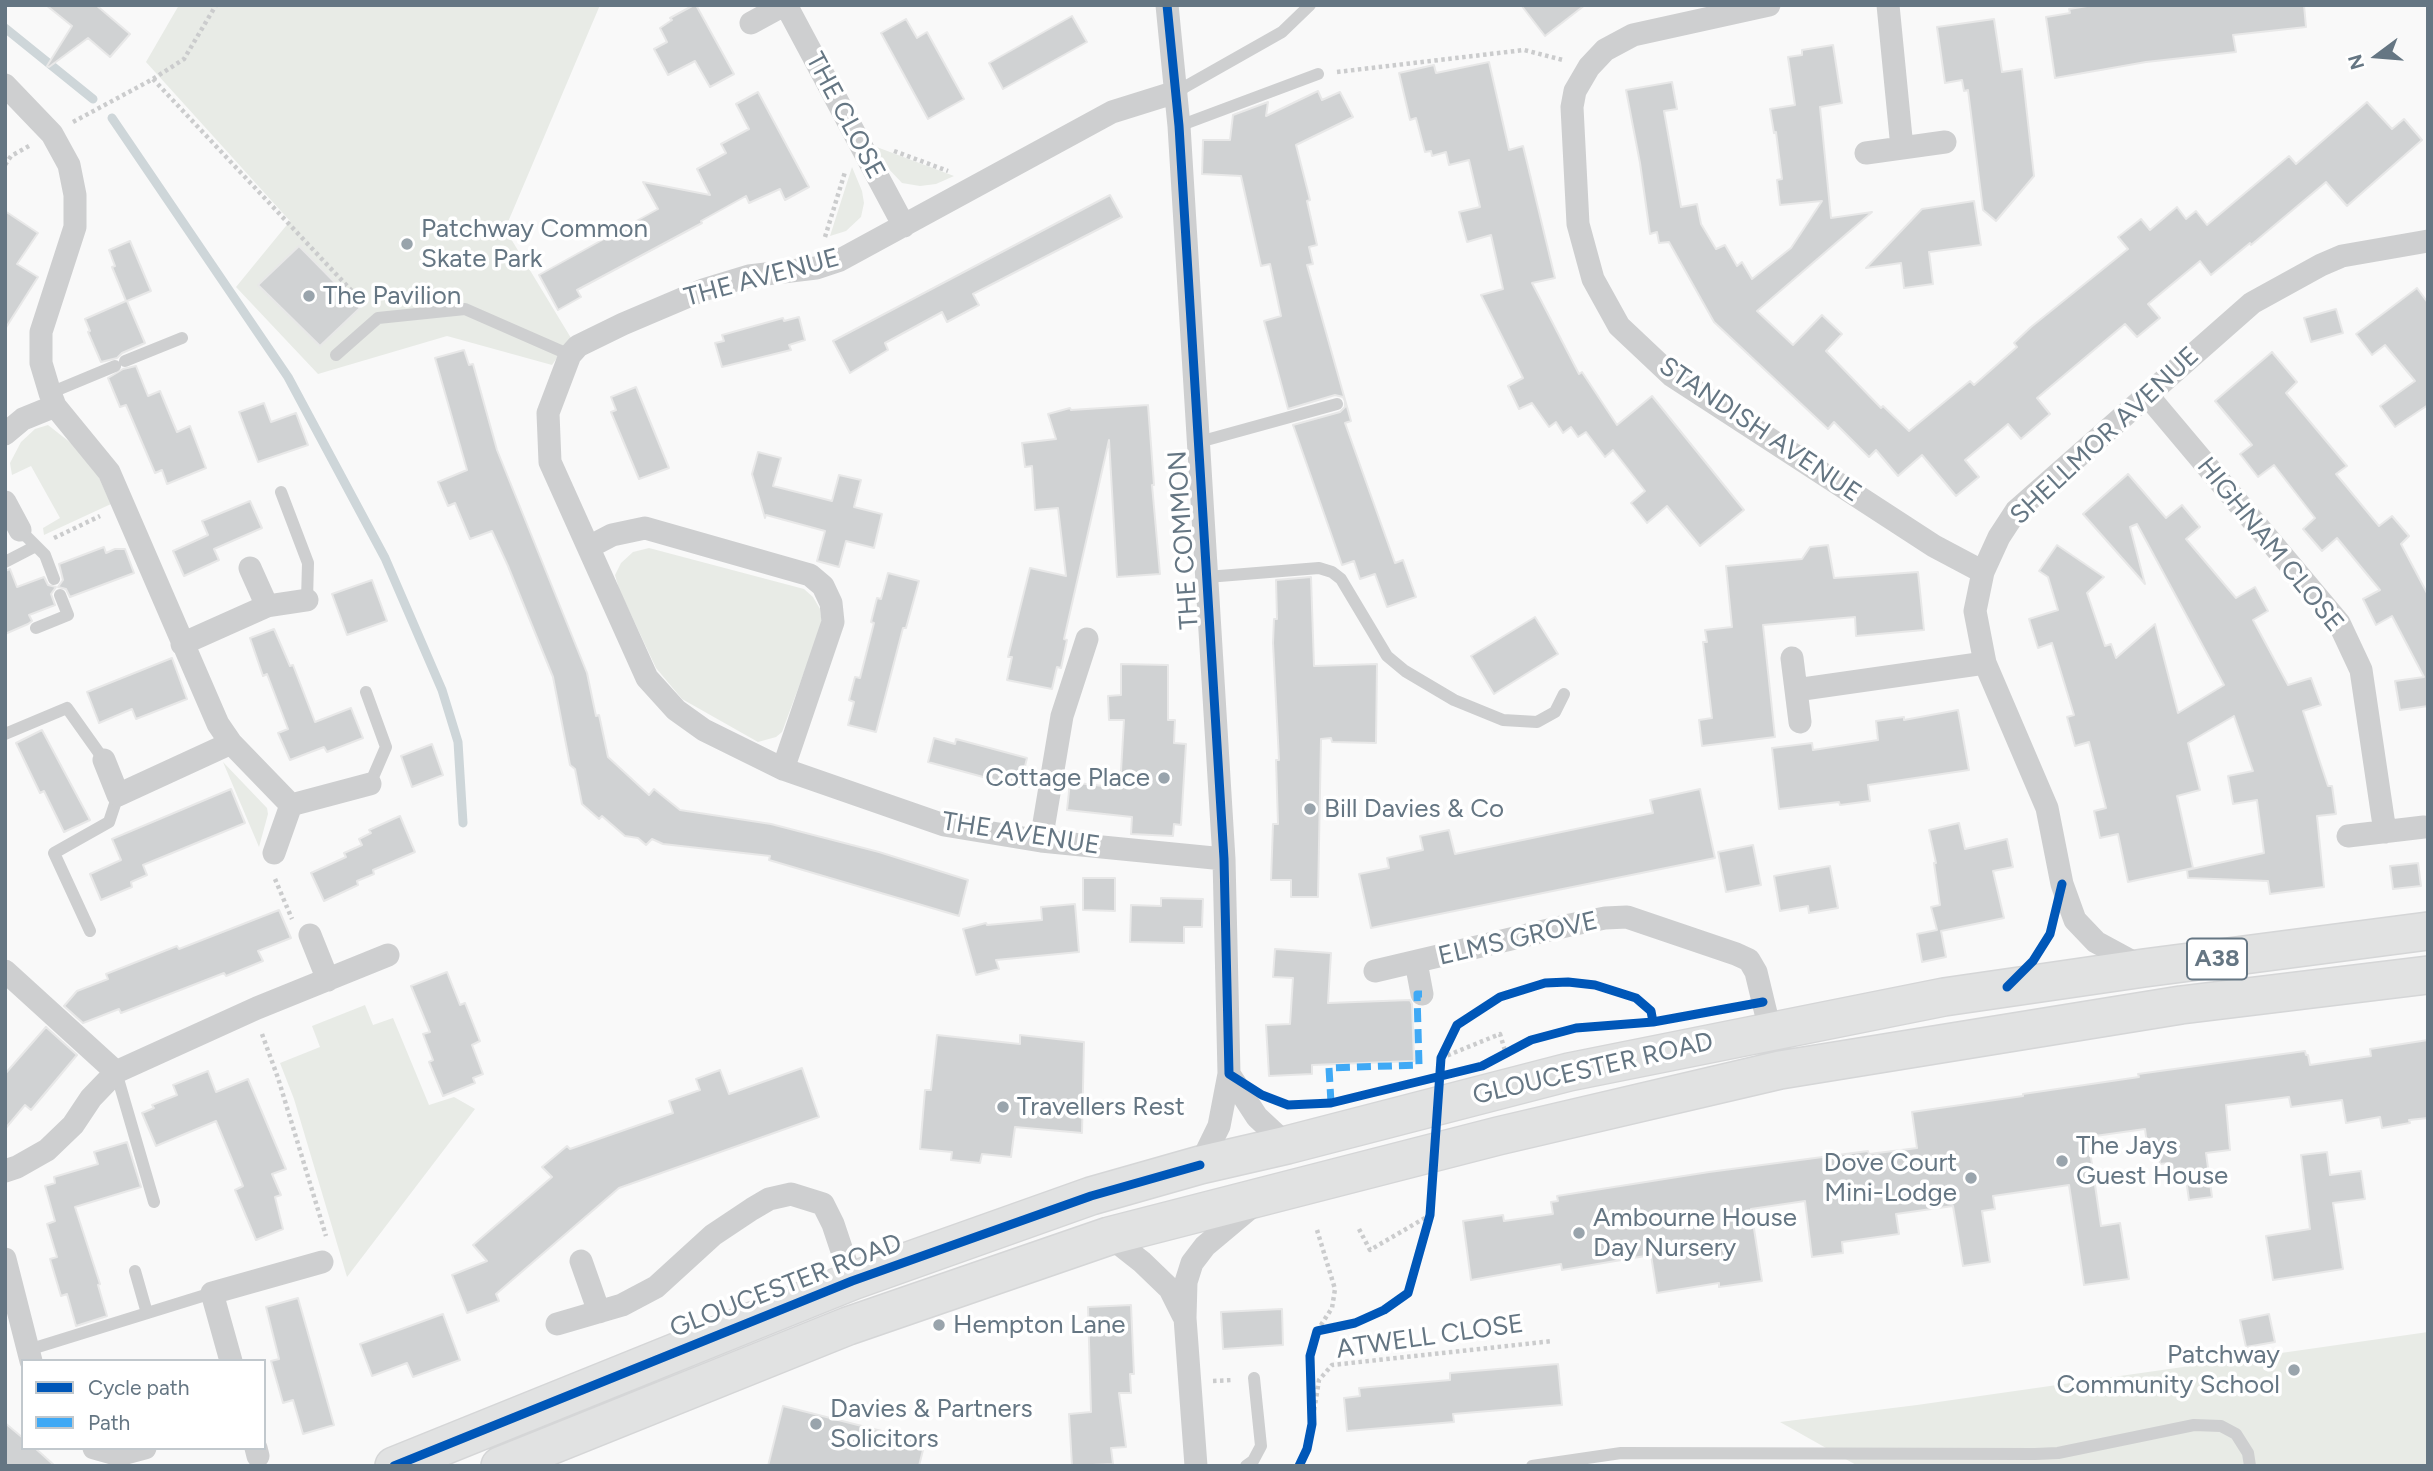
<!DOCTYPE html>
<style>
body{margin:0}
#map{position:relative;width:2433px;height:1471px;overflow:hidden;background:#f9f9f9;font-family:Figtree,sans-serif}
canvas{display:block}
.frame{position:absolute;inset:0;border:7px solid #657683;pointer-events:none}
.legend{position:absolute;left:21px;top:1359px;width:245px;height:91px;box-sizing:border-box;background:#fff;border:2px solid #c1c8cd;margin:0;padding:9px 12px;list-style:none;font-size:21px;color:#657683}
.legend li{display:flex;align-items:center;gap:14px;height:35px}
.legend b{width:35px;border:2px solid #c1c8cd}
.north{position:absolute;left:2342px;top:21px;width:70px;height:70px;-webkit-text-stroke:5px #fff;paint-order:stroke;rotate:254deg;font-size:19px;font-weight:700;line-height:28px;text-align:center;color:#657683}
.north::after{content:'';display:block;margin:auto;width:24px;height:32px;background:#657683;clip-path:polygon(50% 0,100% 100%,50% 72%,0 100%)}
</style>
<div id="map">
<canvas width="2433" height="1471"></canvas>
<div class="frame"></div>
<ul class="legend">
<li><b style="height:9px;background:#0057b8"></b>Cycle path</li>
<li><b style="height:9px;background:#3fa9f5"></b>Path</li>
</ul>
<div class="north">N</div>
</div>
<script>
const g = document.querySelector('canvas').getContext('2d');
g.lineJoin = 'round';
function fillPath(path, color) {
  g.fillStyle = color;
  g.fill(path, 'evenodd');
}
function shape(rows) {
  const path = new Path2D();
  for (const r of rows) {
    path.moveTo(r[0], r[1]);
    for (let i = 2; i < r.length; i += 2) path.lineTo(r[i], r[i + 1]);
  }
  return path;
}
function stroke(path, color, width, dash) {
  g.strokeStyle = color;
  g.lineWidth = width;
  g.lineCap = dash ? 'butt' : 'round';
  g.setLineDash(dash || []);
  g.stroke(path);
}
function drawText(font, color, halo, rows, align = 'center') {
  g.font = font + ' Figtree,sans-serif';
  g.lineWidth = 7;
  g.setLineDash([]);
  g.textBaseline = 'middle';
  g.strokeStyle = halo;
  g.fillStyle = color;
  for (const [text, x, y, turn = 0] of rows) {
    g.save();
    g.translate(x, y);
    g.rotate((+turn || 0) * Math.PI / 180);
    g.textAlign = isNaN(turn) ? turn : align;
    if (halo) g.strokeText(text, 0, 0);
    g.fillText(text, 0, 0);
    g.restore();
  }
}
fillPath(shape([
 [179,5,600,5,505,229,571,338,552,365,447,336,318,374,236,287,290,221,146,62],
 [874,146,954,176,936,184,920,186,902,183,884,164],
 [852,167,862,191,864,203,861,217,846,231,830,236],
 [48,425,76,447,97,473,111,504,44,535,43,528,60,518,31,466,12,475,10,463,21,442,35,429],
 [649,548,804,589,813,597,820,609,822,624,782,732,776,737,758,742,682,699,656,668,619,589,615,575,621,563,633,552],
 [223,762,267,808,268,814,259,847],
 [365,1005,373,1025,393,1018,429,1105,454,1097,475,1109,347,1277,294,1099,280,1063,320,1047,312,1026],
 [2428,1332,2428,1466,1858,1466,1780,1422,1917,1405]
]), '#e8ebe6');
stroke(shape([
 [5,28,93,99],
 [112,118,288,377,385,558,442,690,458,742,463,823]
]), '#ced6d9', 9);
const building = shape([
 [46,5,96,5,130,34,110,57,88,38,49,67,47,66,72,26,46,5],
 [694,5,696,5,734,74,710,87,695,61,668,75,654,49,667,42,660,28,672,20,670,18,694,5],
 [1521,5,1585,5,1545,36,1521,5],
 [2093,5,2304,5,2306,27,2233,35,2236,52,2146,62,2055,78,2046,17,2070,13,2069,9,2093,5],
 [1072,16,1087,42,1003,89,989,63,1072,16],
 [906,19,917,38,927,32,964,99,928,119,881,33,906,19],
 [1994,19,2002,72,2022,69,2034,176,1996,221,1983,210,1968,90,1964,91,1962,80,1945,83,1937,27,1994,19],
 [1833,45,1842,103,1820,107,1831,218,1872,212,1757,311,1793,345,1822,315,1842,334,1826,351,1881,408,1883,406,1909,431,1970,381,1974,385,2017,347,2014,343,2031,327,2128,249,2118,237,2141,219,2150,230,2177,207,2186,219,2196,211,2207,225,2289,156,2296,164,2367,102,2392,129,2404,119,2422,140,2347,206,2326,182,2251,245,2250,243,2211,275,2200,261,2148,304,2160,318,2137,337,2125,324,2037,398,2050,414,2021,439,2008,424,1965,460,1979,477,1956,496,1922,455,1898,476,1876,450,1869,457,1834,422,1828,429,1714,322,1669,242,1659,243,1657,232,1650,234,1640,163,1626,90,1672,82,1677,109,1664,111,1681,207,1697,204,1701,224,1716,249,1725,245,1737,266,1742,262,1752,279,1791,248,1822,201,1780,205,1777,180,1782,179,1776,132,1774,133,1770,109,1795,105,1788,57,1802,55,1802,50,1833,45],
 [1489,62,1509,150,1523,146,1555,278,1532,283,1579,374,1582,372,1617,425,1652,396,1744,510,1700,546,1667,506,1647,523,1631,503,1645,491,1613,450,1605,457,1586,432,1578,437,1571,427,1563,433,1556,422,1549,427,1532,403,1519,409,1508,386,1523,378,1481,295,1503,289,1491,235,1467,242,1459,212,1480,207,1469,160,1449,165,1446,152,1432,156,1431,151,1425,152,1416,118,1410,120,1399,73,1434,65,1436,73,1489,62],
 [1318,91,1322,100,1340,92,1353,117,1296,145,1310,200,1307,201,1317,245,1309,247,1313,264,1307,265,1351,421,1345,423,1395,563,1403,560,1416,597,1387,607,1375,574,1360,579,1354,561,1342,565,1293,425,1340,412,1345,407,1345,401,1343,397,1335,395,1288,409,1264,321,1281,316,1270,264,1261,266,1241,176,1202,174,1203,140,1230,140,1233,115,1268,102,1266,116,1318,91],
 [758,92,809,187,785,200,780,189,749,203,746,196,701,221,702,223,577,290,581,297,558,310,539,275,658,209,643,182,710,195,697,169,726,153,721,144,749,129,736,104,758,92],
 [1110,195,1122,217,973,294,979,305,947,322,942,312,885,343,888,350,850,373,833,341,1110,195],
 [1974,201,1981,245,1929,252,1933,284,1904,288,1901,263,1866,268,1922,209,1974,201],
 [5,211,38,233,17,264,38,277,5,329,5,211],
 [130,241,151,291,127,301,145,343,122,353,117,358,101,362,88,332,90,331,85,319,126,301,112,267,115,266,109,250,130,241],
 [299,246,360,308,320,346,258,285,299,246],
 [2417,288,2428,303,2428,405,2395,427,2380,406,2415,381,2385,345,2372,355,2356,334,2417,288],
 [2336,309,2343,333,2311,342,2304,318,2336,309],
 [799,317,805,340,789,345,791,350,722,367,715,343,724,341,722,335,783,318,784,321,799,317],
 [464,350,469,365,473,364,497,450,587,673,596,716,599,715,608,757,649,795,654,789,680,810,771,824,879,852,968,880,959,916,769,860,770,856,663,844,652,839,646,845,638,838,625,836,602,816,599,819,582,804,575,769,570,765,553,677,508,566,492,531,470,539,455,503,448,506,438,482,467,470,435,358,464,350],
 [2272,352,2297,382,2286,393,2347,466,2336,474,2379,526,2392,516,2409,536,2401,544,2428,595,2428,706,2400,710,2395,681,2424,677,2392,616,2376,625,2363,599,2380,590,2337,538,2322,551,2303,529,2315,518,2274,465,2258,477,2240,454,2252,445,2215,401,2272,352],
 [136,366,148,396,160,391,177,432,190,426,206,468,167,484,162,470,155,473,126,405,120,407,108,378,123,369,136,366],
 [636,387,669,468,639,479,611,412,616,410,611,397,636,387],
 [264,403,271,422,296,413,308,445,258,462,239,412,264,403],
 [1148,405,1154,485,1152,485,1160,574,1117,577,1109,440,1064,639,1067,640,1061,668,1057,667,1052,689,1007,680,1012,657,1008,657,1030,568,1066,576,1058,508,1035,510,1032,466,1025,467,1022,443,1056,439,1048,414,1070,408,1071,410,1148,405],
 [758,452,781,458,773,486,832,501,839,475,861,480,854,507,882,514,874,548,846,541,839,567,817,561,825,531,766,515,765,518,752,474,758,452],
 [2128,474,2166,518,2182,505,2200,527,2186,539,2236,598,2255,587,2268,611,2253,620,2288,685,2311,678,2321,705,2303,711,2328,786,2332,786,2336,814,2317,816,2324,887,2270,894,2268,881,2188,878,2187,870,2264,853,2257,800,2233,804,2228,776,2253,771,2234,716,2188,743,2200,790,2177,796,2193,868,2128,882,2118,834,2100,838,2094,811,2106,808,2089,742,2075,746,2067,717,2074,715,2052,643,2038,648,2029,619,2058,610,2048,577,2039,571,2057,545,2104,577,2087,593,2105,646,2111,644,2116,658,2155,624,2178,713,2224,685,2137,524,2130,527,2145,584,2083,514,2128,474],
 [250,501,262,528,214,549,219,560,184,576,173,551,208,535,202,521,250,501],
 [1828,545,1834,578,1918,572,1924,630,1856,636,1855,617,1763,625,1775,737,1702,746,1699,720,1712,718,1703,642,1707,642,1705,630,1732,627,1726,566,1802,559,1810,547,1828,545],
 [104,547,106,553,115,549,125,549,134,573,70,597,66,589,58,587,63,580,59,564,104,547],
 [10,569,17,587,44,577,48,585,56,587,51,594,55,605,29,615,32,621,28,624,5,634,5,571,10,569],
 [888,573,919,581,906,628,903,628,876,732,848,725,854,702,849,700,855,677,860,678,874,623,871,622,877,598,881,599,888,573],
 [1311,577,1314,666,1377,664,1376,743,1332,742,1331,738,1321,739,1318,897,1291,897,1291,880,1271,880,1273,824,1278,824,1276,760,1279,760,1273,643,1274,619,1277,619,1276,580,1311,577],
 [372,580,387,621,347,635,332,594,372,580],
 [1535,617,1558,654,1494,694,1471,656,1535,617],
 [274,629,290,666,293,665,315,722,351,708,363,738,327,752,324,747,290,760,278,733,288,729,267,674,263,676,250,638,274,629],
 [172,658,187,699,136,719,132,709,99,723,87,692,172,658],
 [1121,664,1168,665,1168,720,1175,720,1174,743,1186,744,1181,825,1174,824,1173,836,1131,834,1132,817,1067,810,1070,782,1120,788,1124,720,1109,720,1108,696,1121,695,1121,664],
 [1958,710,1969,770,1868,785,1870,801,1840,805,1839,802,1779,809,1772,748,1812,743,1813,750,1878,740,1876,721,1904,717,1904,720,1958,710],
 [42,730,90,820,64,832,44,791,40,793,16,743,42,730],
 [934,738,955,744,956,739,1027,758,1020,787,928,762,934,738],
 [432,744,443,775,412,787,401,756,432,744],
 [231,789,245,823,143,865,147,875,131,882,132,887,101,900,90,874,121,860,112,839,231,789],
 [1700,789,1715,858,1371,928,1359,874,1389,868,1387,858,1423,850,1420,836,1449,830,1455,854,1653,813,1650,800,1700,789],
 [400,816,415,852,373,870,374,874,357,881,358,885,324,901,311,873,346,857,344,853,362,845,359,839,371,833,369,830,400,816],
 [1959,823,1965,849,2007,839,2013,867,1993,871,2004,918,1941,931,1946,957,1922,962,1917,934,1937,930,1931,907,1940,905,1934,863,1936,863,1929,830,1959,823],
 [1753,845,1761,885,1726,892,1718,852,1753,845],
 [2418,863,2421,886,2393,889,2390,866,2418,863],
 [1830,866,1838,908,1809,913,1808,906,1780,911,1774,876,1830,866],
 [1083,878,1115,878,1115,911,1083,910,1083,878],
 [1161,898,1203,899,1202,927,1184,927,1184,943,1130,942,1131,905,1161,906,1161,898],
 [1075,904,1079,952,996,960,999,969,976,975,963,929,986,923,987,925,1042,920,1041,907,1075,904],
 [279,910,291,938,258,951,263,961,226,976,224,973,121,1013,119,1009,83,1023,64,1006,77,991,108,979,106,974,177,946,179,949,279,910],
 [1275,949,1331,953,1328,1003,1410,1000,1412,1004,1414,1061,1312,1065,1312,1074,1269,1076,1266,1025,1290,1024,1293,978,1273,977,1275,949],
 [447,972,460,1005,465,1003,480,1041,472,1045,483,1074,473,1078,475,1083,443,1096,429,1062,433,1060,423,1034,430,1032,411,986,447,972],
 [46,1027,77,1055,31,1110,25,1105,5,1129,5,1074,46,1027],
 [937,1035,1020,1044,1020,1035,1084,1042,1082,1133,1015,1127,1011,1157,982,1154,980,1163,951,1160,952,1152,920,1149,925,1090,931,1090,937,1035],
 [2428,1040,2428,1118,2409,1120,2410,1123,2382,1128,2380,1117,2346,1123,2342,1100,2291,1107,2289,1097,2226,1105,2230,1150,2206,1153,2212,1197,2189,1200,2185,1172,2170,1174,2169,1163,2160,1164,2157,1142,2147,1144,2145,1129,2088,1137,2101,1226,2120,1223,2129,1279,2084,1285,2069,1185,1993,1196,1995,1209,1982,1211,1990,1262,1963,1266,1953,1206,1896,1214,1899,1234,1842,1242,1843,1253,1812,1257,1805,1201,1751,1209,1762,1281,1719,1287,1719,1283,1657,1293,1651,1255,1562,1270,1561,1264,1471,1280,1463,1221,1503,1215,1504,1221,1553,1214,1551,1202,1558,1201,1557,1196,1709,1172,1868,1151,1869,1154,1917,1148,1912,1112,2023,1096,2023,1094,2139,1077,2138,1074,2305,1051,2306,1055,2308,1055,2310,1065,2371,1056,2370,1049,2428,1040],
 [802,1068,819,1117,619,1188,496,1294,499,1301,467,1313,452,1275,487,1261,473,1245,552,1177,542,1167,567,1146,570,1149,673,1113,669,1101,700,1090,696,1079,720,1070,729,1094,802,1068],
 [208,1071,216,1092,248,1079,286,1169,272,1174,281,1195,275,1197,283,1229,256,1240,235,1190,243,1186,216,1121,156,1146,142,1113,154,1108,152,1105,177,1095,173,1085,208,1071],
 [127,1142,141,1187,75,1207,100,1284,98,1285,107,1316,76,1326,67,1294,61,1296,50,1259,57,1257,47,1224,55,1221,45,1186,55,1183,54,1177,98,1164,94,1152,127,1142],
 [2327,1152,2330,1175,2361,1171,2365,1199,2333,1203,2343,1269,2273,1280,2266,1236,2310,1229,2301,1155,2327,1152],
 [298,1298,334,1425,303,1434,293,1400,283,1403,271,1361,279,1359,266,1307,298,1298],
 [1131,1305,1134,1374,1130,1374,1131,1393,1119,1393,1126,1447,1111,1448,1113,1464,1072,1466,1069,1414,1091,1412,1088,1307,1131,1305],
 [1282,1309,1283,1345,1223,1349,1221,1312,1282,1309],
 [443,1314,460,1360,413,1377,407,1363,372,1376,360,1344,443,1314],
 [2269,1314,2275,1342,2246,1347,2240,1320,2269,1314],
 [1558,1364,1562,1405,1453,1414,1454,1422,1347,1431,1344,1398,1360,1396,1359,1388,1450,1380,1450,1373,1558,1364],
 [783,1406,925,1442,919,1466,768,1466,783,1406],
 [5,1423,23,1438,23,1448,35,1448,55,1466,5,1466,5,1423]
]);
fillPath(building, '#d0d2d3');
stroke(building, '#e8e8e8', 2);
const primary = shape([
 [394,1466,852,1281,1091,1196,1200,1165,1287,1145,1569,1072,1944,997,2144,968,2428,931],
 [500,1466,848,1326,1109,1236,1498,1136,1780,1070,2181,1005,2428,975]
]);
stroke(primary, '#d5d6d7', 40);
stroke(shape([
 [1337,72,1524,50,1563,60],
 [153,79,365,305],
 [73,122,153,79,184,59,216,5],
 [894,151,948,171],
 [5,165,11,156,29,146],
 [825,237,845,172],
 [54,538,100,516],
 [275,879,292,919],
 [262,1034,278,1078,326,1236],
 [1441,1058,1500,1034,1506,1054],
 [1359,1229,1370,1250,1430,1215],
 [1317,1331,1332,1308,1335,1289,1317,1230],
 [1213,1381,1233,1380],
 [1312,1424,1319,1380,1332,1365,1553,1341]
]), '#cbcccd', 4.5, [3.5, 3.5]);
stroke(shape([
 [1176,92,1282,32,1310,5],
 [1179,126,1318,74],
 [336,355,378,318,465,309,570,355],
 [125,361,182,338],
 [50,393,115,366],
 [1199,442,1337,404],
 [281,492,308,563,307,600],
 [20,530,45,555,54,579],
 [5,562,34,547],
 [1207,577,1319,568,1332,572,1341,579,1387,656,1405,671,1454,700,1503,720,1537,722,1555,712,1564,694],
 [36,628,68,615,60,595],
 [366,692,386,747,370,784],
 [5,734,67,708,104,760],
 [90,931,54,853,109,822,118,795],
 [116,1072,154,1202],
 [135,1271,147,1313],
 [28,1350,212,1293],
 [1246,1466,1253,1461,1261,1446,1254,1378],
 [1532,1466,1621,1453,2035,1454,2058,1453,2194,1425,2221,1426,2236,1434,2248,1453,2250,1466]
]), '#cecfd0', 12);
stroke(shape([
 [786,5,904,226],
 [1167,5,1179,126,1224,859,1229,1074,1219,1126,1200,1165],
 [1769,5,1633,35,1605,50,1589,67,1575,91,1572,107,1578,224,1593,279,1619,326,1671,375,1934,546,1983,572],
 [1888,5,1902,148],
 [751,23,784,5],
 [5,85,52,134,69,165,75,195,75,227,41,332,41,363,50,393,55,406,109,472,218,724,231,743,291,805,274,853],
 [1176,92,1112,112,840,260,816,268,749,276,703,290,623,324,578,346,570,355,548,413,550,462,647,678,676,710,704,730,783,769,944,825,1041,841,1224,859],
 [1866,153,1945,142],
 [2148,396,2339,623,2361,670,2385,832],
 [5,434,23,419,55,406],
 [5,502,20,530],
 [589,547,612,535,645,528,810,575,823,586,831,603,833,622,783,769],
 [250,568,267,606],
 [182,644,267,606,307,600],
 [1792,658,1800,722],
 [1796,690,1985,663],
 [104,760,118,795,231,743],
 [291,805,370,784],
 [2348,836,2424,827],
 [1041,841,1062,716,1087,639],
 [310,935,328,980],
 [1416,962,1422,994],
 [2144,968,2096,942,2075,920,2062,884,2047,808,1985,663,1975,611,1983,572,1999,537,2016,511,2252,303,2321,265,2342,256,2428,241],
 [5,971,116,1072],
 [1375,971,1570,925,1605,918,1627,917,1736,954,1749,960,1756,972,1770,1030],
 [1229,1074,1257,1117,1287,1145],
 [5,1171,17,1167,47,1150,73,1125,91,1098,116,1072,257,1008,388,955],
 [1109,1236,1142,1262,1170,1289,1183,1315],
 [5,1259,31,1361],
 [581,1261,599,1312],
 [557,1324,622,1305,656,1287,713,1235,752,1209,769,1199,791,1194,823,1204,833,1224,852,1281],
 [231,1361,212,1293,322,1262],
 [94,1448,119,1455,145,1448],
 [256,1448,258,1456],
 [1196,1466,1185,1318,1186,1282,1192,1263,1205,1246,1255,1204]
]), '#cecfd0', 23);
stroke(primary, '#e1e2e2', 37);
stroke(shape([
 [1331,1103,1329,1068,1419,1065,1417,994,1422,994]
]), '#3fa9f5', 7, [14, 7]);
stroke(shape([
 [1167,5,1179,126,1224,859,1229,1074,1262,1095,1288,1105,1331,1103,1482,1066,1531,1040,1576,1028,1653,1022,1651,1011,1636,998,1595,985,1568,982,1545,983,1500,997,1457,1025,1441,1058,1430,1215,1408,1293,1384,1310,1355,1323,1317,1331,1310,1356,1312,1424,1307,1449,1299,1466],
 [2007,987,2033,961,2050,934,2062,884],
 [1653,1022,1763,1002],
 [394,1466,852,1281,1091,1196,1200,1165]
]), '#0057b8', 9);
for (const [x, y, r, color] of [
 [407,244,7,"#99a4ac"],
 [309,296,7,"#99a4ac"],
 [1164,778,7,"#99a4ac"],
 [1310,809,7,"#99a4ac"],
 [1003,1107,7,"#99a4ac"],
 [2062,1161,7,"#99a4ac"],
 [1971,1178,7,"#99a4ac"],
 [1579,1233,7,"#99a4ac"],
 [939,1325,7,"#99a4ac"],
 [2294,1370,7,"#99a4ac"],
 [816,1424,7,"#99a4ac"]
]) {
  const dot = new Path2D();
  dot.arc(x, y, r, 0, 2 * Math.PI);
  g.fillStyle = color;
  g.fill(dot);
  stroke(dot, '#fff', 2.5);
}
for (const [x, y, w] of [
 [2217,959,60]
]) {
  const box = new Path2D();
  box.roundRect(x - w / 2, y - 20.5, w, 41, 5);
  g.fillStyle = '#fff';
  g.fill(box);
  stroke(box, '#657683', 2);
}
drawText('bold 24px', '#657683', null, [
 ["A38",2217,959]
]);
drawText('26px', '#657683', '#fff', [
 ["THE CLOSE",845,116,62],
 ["THE AVENUE",762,278,-15],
 ["STANDISH AVENUE",1760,430,34],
 ["SHELLMOR AVENUE",2105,436,-43],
 ["THE COMMON",1184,540,-94],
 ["HIGHNAM CLOSE",2270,545,51],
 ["THE AVENUE",1021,834,9],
 ["ELMS GROVE",1518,939,-13],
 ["GLOUCESTER ROAD",1593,1069,-13],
 ["GLOUCESTER ROAD",786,1286,-21],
 ["ATWELL CLOSE",1430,1337,-8]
]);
drawText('26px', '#657683', '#fff', [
 ["Patchway Common",421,229],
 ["Skate Park",421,259],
 ["The Pavilion",323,296],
 ["Cottage Place",1150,778,"right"],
 ["Bill Davies & Co",1324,809],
 ["Travellers Rest",1017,1107],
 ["The Jays",2076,1146],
 ["Guest House",2076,1176],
 ["Dove Court",1957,1163,"right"],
 ["Mini-Lodge",1957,1193,"right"],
 ["Ambourne House",1593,1218],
 ["Day Nursery",1593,1248],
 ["Hempton Lane",953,1325],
 ["Patchway",2280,1355,"right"],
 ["Community School",2280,1385,"right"],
 ["Davies & Partners",830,1409],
 ["Solicitors",830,1439]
], 'left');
</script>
